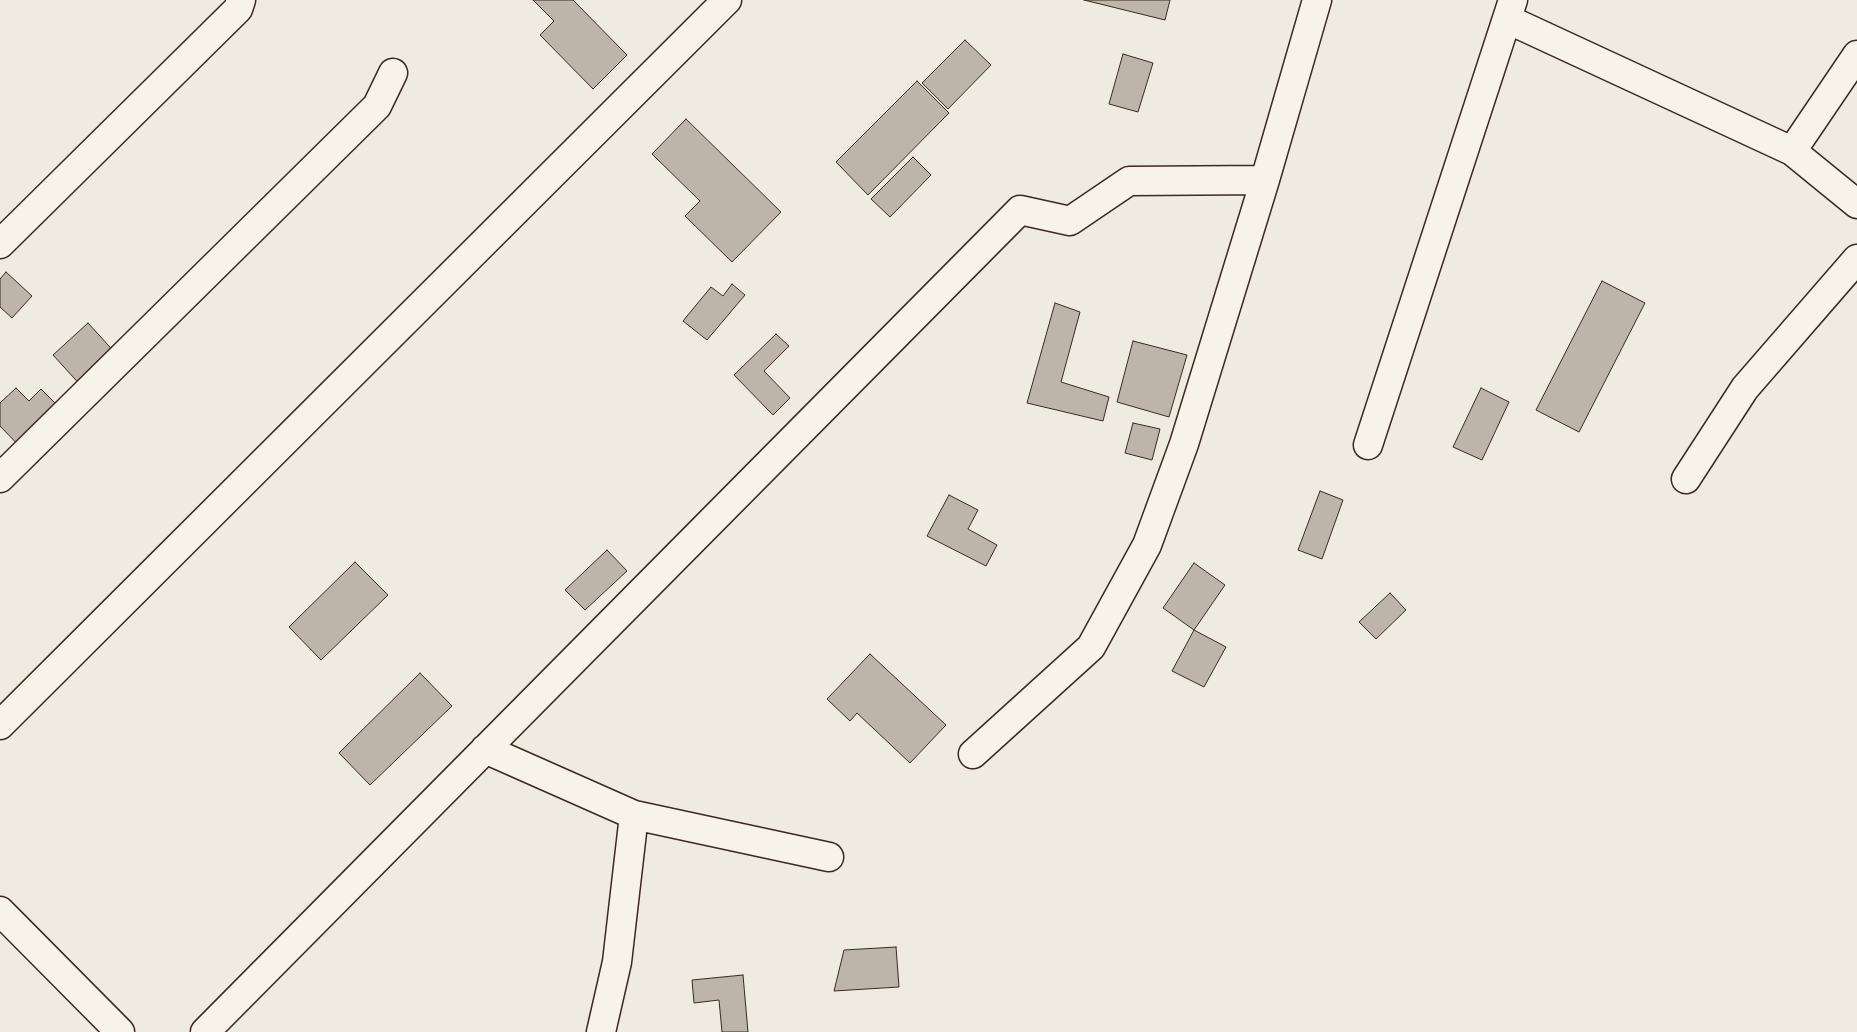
<!DOCTYPE html>
<style>
body{margin:0}
canvas{display:block;background:#efebe0}
</style>
<canvas width="1857" height="1032"></canvas>
<script>
const g = document.querySelector('canvas').getContext('2d');
g.lineJoin = 'round';
function fillPath(path, color) {
  g.fillStyle = color;
  g.fill(path, 'evenodd');
}
function shape(rows) {
  const path = new Path2D();
  for (const r of rows) {
    path.moveTo(r[0], r[1]);
    for (let i = 2; i < r.length; i += 2) path.lineTo(r[i], r[i + 1]);
  }
  return path;
}
function stroke(path, color, width, dash) {
  g.strokeStyle = color;
  g.lineWidth = width;
  g.lineCap = dash ? 'butt' : 'round';
  g.setLineDash(dash || []);
  g.stroke(path);
}
const building = shape([
 [533,0,573,0,627,55,593,89,540,35,554,21,533,0],
 [1084,0,1170,0,1165,20,1084,0],
 [965,40,991,65,948,109,922,83,965,40],
 [1123,54,1153,63,1138,112,1109,104,1123,54],
 [917,81,949,113,868,195,836,162,917,81],
 [686,119,781,212,732,262,685,216,700,201,652,154,686,119],
 [913,157,931,175,890,217,871,199,913,157],
 [6,272,32,296,12,318,0,307,0,279,6,272],
 [1602,281,1645,303,1579,432,1536,410,1602,281],
 [732,284,745,295,707,340,683,321,711,287,723,296,732,284],
 [1055,303,1080,312,1061,382,1109,397,1103,421,1027,403,1055,303],
 [88,323,119,357,84,389,53,355,88,323],
 [776,334,789,346,764,371,790,398,773,415,734,375,776,334],
 [1133,341,1187,355,1169,417,1117,402,1133,341],
 [16,388,29,401,41,389,65,413,25,452,0,426,0,403,16,388],
 [1481,388,1509,402,1482,460,1453,447,1481,388],
 [1133,423,1160,429,1152,460,1125,453,1133,423],
 [1320,491,1343,500,1322,559,1298,550,1320,491],
 [949,495,978,510,968,529,997,545,986,566,927,536,949,495],
 [607,550,627,571,585,610,565,590,607,550],
 [355,562,388,595,321,660,289,627,355,562],
 [1194,563,1225,585,1194,630,1163,608,1194,563],
 [1390,593,1406,610,1376,639,1359,622,1390,593],
 [1194,630,1226,647,1204,687,1172,671,1194,630],
 [870,654,946,725,910,763,857,713,850,721,827,699,870,654],
 [420,673,452,706,370,785,339,753,420,673],
 [896,947,899,987,834,991,844,950,896,947],
 [743,975,748,1032,722,1032,719,1000,694,1003,692,980,743,975]
]);
fillPath(building, '#bdb5aa');
stroke(building, '#3b2a1e', 1);
const minor = shape([
 [1507,19,1792,151,1857,204],
 [1792,151,1857,55],
 [0,244,238,9,241,0],
 [1368,445,1513,0],
 [0,478,377,106,393,73],
 [1686,479,1745,388,1857,259],
 [0,725,727,0],
 [485,749,634,815,829,857],
 [973,754,1091,647,1147,545,1184,444,1265,180,1317,0],
 [0,911,120,1032],
 [205,1032,1020,210,1070,221,1129,181,1265,180],
 [601,1032,617,962,634,815]
]);
stroke(minor, '#3b2a1e', 31);
stroke(minor, '#f7f3e8', 28);
</script>
